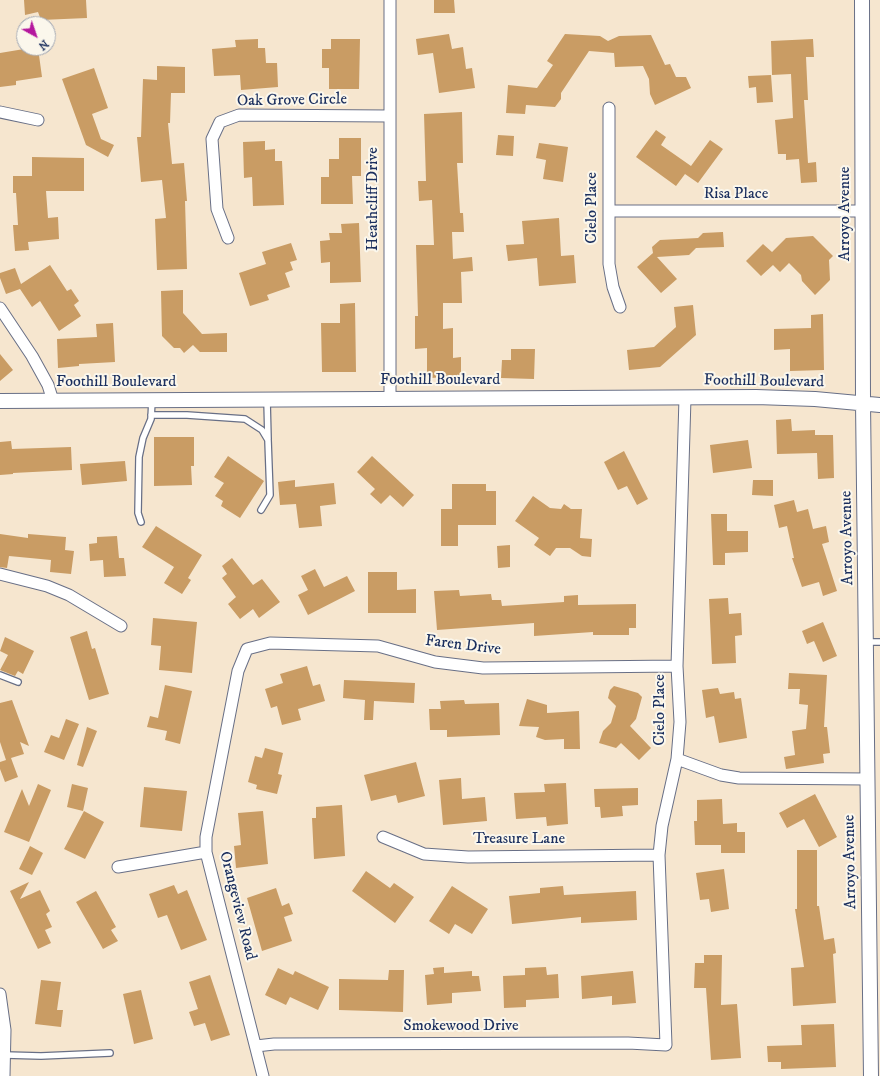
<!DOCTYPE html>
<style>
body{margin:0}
#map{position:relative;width:880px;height:1076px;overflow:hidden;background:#f6e6cf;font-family:"IM FELL DW Pica",serif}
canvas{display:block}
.north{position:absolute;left:16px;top:16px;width:40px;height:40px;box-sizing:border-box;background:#fbf7ec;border:1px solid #a1a7b3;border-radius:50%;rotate:140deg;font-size:11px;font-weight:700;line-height:16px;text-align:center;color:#1b2f5e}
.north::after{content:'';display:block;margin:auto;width:14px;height:18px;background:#b5179e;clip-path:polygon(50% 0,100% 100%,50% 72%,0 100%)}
</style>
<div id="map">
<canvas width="880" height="1076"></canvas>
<div class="north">N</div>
</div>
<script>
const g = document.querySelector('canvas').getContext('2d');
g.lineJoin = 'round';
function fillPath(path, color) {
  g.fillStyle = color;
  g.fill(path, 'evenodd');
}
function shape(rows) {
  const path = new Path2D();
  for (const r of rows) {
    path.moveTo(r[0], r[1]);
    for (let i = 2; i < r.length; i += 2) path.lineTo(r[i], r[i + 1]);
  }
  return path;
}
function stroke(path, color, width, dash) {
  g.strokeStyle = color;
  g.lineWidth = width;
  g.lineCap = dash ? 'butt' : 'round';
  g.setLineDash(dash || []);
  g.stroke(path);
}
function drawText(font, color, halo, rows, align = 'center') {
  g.font = font + ' "IM FELL DW Pica",serif';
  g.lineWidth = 4;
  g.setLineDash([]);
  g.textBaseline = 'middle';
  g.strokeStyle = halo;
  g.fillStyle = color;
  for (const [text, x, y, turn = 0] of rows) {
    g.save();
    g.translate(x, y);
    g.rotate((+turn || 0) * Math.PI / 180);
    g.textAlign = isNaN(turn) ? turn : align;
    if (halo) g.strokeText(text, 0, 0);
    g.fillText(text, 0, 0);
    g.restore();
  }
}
fillPath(shape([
 [24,0,86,0,87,18,41,20,38,12,25,15],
 [434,0,454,0,455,13,434,13],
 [449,34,452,49,463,47,466,69,472,68,475,88,439,93,433,53,418,55,416,39],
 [565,34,600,36,608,41,619,36,651,35,665,65,670,64,676,77,686,77,691,88,655,105,650,94,649,79,643,66,615,67,614,53,589,51,561,93,561,99,555,107,526,105,525,114,506,113,508,85,537,88,553,65,547,61],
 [258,39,258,48,265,48,266,63,277,63,278,87,241,90,240,75,214,76,212,49,236,47,235,40],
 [331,39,360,39,359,89,329,89,329,68,322,68,322,49,331,49],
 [813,39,814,57,806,57,808,100,804,100,808,163,816,162,817,182,801,183,799,159,786,160,786,154,778,154,775,120,793,118,791,74,772,75,771,41],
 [30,48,38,48,42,77,16,81,16,85,0,87,0,53],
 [157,66,185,67,185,93,171,93,170,123,168,123,172,164,184,163,187,201,185,201,187,269,157,270,155,219,166,218,162,180,141,182,137,137,141,137,143,79,157,80],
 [94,68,108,108,92,114,101,139,114,145,108,157,86,145,62,79],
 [771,75,773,102,757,103,756,87,749,88,748,76],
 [462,112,463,163,457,163,460,213,463,213,464,232,452,232,453,259,472,257,473,271,461,272,462,303,443,303,443,329,453,328,453,358,461,357,461,377,427,378,427,348,415,349,415,316,418,316,416,245,434,245,432,200,419,201,418,181,426,181,424,114],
 [656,130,666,137,661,145,691,166,710,140,723,149,698,183,685,174,676,186,636,157],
 [498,135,514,136,513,156,496,155],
 [339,138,361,138,361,176,352,176,353,204,321,204,321,177,329,177,329,159,339,159],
 [265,141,265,150,275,149,275,161,282,161,284,205,253,206,252,177,244,178,243,142],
 [539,143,568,147,563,182,543,179,546,160,536,158],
 [32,157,84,158,84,191,46,191,48,218,58,217,59,239,28,242,29,250,15,251,13,225,18,225,16,193,13,193,13,176,32,176],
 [559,218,561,256,574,255,576,283,539,286,537,258,508,261,506,245,524,244,522,221],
 [359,223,361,282,330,283,330,262,321,263,320,241,330,240,329,233,342,233,341,224],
 [723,232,724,247,696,248,689,255,657,257,677,279,661,293,637,267,653,253,652,247,660,240,698,238,703,233],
 [813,236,833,256,829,260,830,280,815,295,802,281,801,275,789,263,780,272,773,265,761,276,746,261,763,244,772,252,786,238],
 [291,243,297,260,290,262,293,270,285,273,290,287,267,295,269,300,250,306,239,273,266,264,262,252],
 [50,265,67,291,71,289,79,301,74,305,81,316,59,331,40,301,32,307,20,289,6,294,0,278,0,273,15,268,21,284],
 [183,290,183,313,202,334,227,333,227,352,200,352,193,345,184,353,180,348,174,348,162,336,161,291],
 [355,303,356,372,322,372,321,323,340,323,340,304],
 [693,305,696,335,660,367,629,370,627,350,654,347,676,327,674,307],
 [823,314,824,370,790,371,790,349,774,350,774,329,811,328,811,315],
 [113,323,115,362,79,364,79,366,58,368,57,339,97,337,96,324],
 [511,349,535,349,534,379,501,378,502,360,511,360],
 [0,354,13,370,0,381],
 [791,419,792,431,815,430,815,435,833,435,834,478,818,479,817,453,777,454,776,420],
 [154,437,194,437,194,466,191,466,192,485,154,486],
 [748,440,752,468,713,473,710,445],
 [11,441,12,449,71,447,72,470,13,473,13,474,0,475,0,442],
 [624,451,648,499,637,505,627,486,618,490,604,462],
 [228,456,264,481,240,518,221,506,223,501,215,496,224,483,214,477],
 [372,456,414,495,403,507,390,495,381,504,370,494,375,489,357,472],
 [125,461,127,481,82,485,80,464],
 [295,480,295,487,334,483,336,504,320,506,322,526,299,528,296,504,280,505,278,482],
 [753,480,773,480,773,496,752,495],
 [452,484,486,484,486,491,496,491,496,525,458,525,458,546,441,546,441,509,452,509],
 [533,496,550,508,561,509,564,504,571,509,582,509,580,538,592,539,591,557,582,556,570,548,556,548,550,556,534,545,539,538,515,521],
 [794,500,797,512,808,509,813,529,826,526,829,542,822,544,837,591,823,596,819,582,802,587,792,558,794,558,787,526,779,528,774,505],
 [711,514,727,514,727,531,748,531,748,552,725,553,725,565,713,565],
 [156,526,202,555,188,578,191,580,182,594,164,583,174,567,142,547],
 [0,534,28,538,28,534,66,537,65,550,74,551,71,574,50,572,51,560,9,556,7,568,0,567],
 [117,536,119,558,124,558,126,576,104,577,103,560,90,561,89,544,97,543,97,537],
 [510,545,510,567,498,568,497,546],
 [232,558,253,585,262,579,280,602,259,618,253,609,240,619,228,604,236,597,222,578,227,574,222,566],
 [315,569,324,587,347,576,355,591,308,615,298,595,308,590,301,576],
 [368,572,397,572,397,590,416,589,416,613,368,613],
 [459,590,460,596,491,594,492,600,501,600,502,606,564,602,564,596,578,595,578,605,636,604,636,628,629,628,629,635,593,635,593,632,534,636,534,623,437,630,434,591],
 [728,598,729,614,741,613,742,635,735,636,736,663,712,664,709,599],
 [153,618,197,622,192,673,159,670,161,646,151,645],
 [823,622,837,656,823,662,814,641,807,644,802,631],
 [87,631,92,649,95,648,109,694,89,700,70,637],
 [5,637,34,651,23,674,18,671,15,676,0,670,8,655,0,651],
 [307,666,313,686,320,684,325,701,298,709,301,720,282,725,277,706,271,708,265,689,283,683,280,674],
 [789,673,827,675,824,727,827,727,830,753,823,754,824,763,786,769,784,757,795,755,792,731,806,729,808,705,799,704,800,689,788,689],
 [344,680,415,683,414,703,374,701,373,720,364,720,365,700,343,698],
 [165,685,192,691,180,744,165,740,167,731,147,727,150,716,158,718],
 [614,686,638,693,642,697,636,719,630,726,651,748,639,760,621,743,616,748,599,743,603,731,611,723,616,706,608,698,610,690],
 [718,688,720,694,734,692,735,699,741,698,747,738,719,743,714,716,706,718,702,690],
 [527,699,547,705,547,713,579,711,580,749,564,749,564,739,545,740,536,737,539,727,519,726],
 [12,700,29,746,20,742,24,754,11,758,18,777,5,782,0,769,0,762,6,760,0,742,0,703],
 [464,700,465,704,499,703,500,735,447,737,447,730,430,730,429,709,441,709,440,701],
 [66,719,79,724,64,760,44,752,51,735,59,738],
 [87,727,97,731,83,767,77,765],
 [265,748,283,753,278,774,282,775,277,794,256,789,257,785,248,782,255,756,262,758],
 [416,762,425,796,398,803,396,795,371,801,364,775],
 [461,778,462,799,485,797,487,821,443,825,439,780],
 [566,783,568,824,547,826,546,817,516,819,514,793,545,792,544,784],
 [38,784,51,790,29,842,4,832,22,789,29,806],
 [72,784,88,788,83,811,67,807],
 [144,787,187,791,182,831,140,827],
 [638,788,638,805,622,806,623,816,601,818,600,807,595,807,594,789],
 [815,794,837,837,819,847,804,819,787,828,779,813],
 [722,799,723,824,737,823,737,832,745,832,745,853,721,853,721,845,695,845,694,821,697,821,697,800],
 [342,805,345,856,314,859,312,818,316,818,316,807],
 [84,811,104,822,85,859,64,849],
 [263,811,268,864,236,868,234,846,241,845,238,813],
 [30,846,43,853,32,875,19,869],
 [797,850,817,850,817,906,819,906,824,940,834,938,836,953,833,954,836,1003,793,1006,791,968,804,967,795,909,797,909],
 [724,869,729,909,711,912,709,899,700,900,696,873],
 [366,871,390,888,394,883,414,897,395,923,352,891],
 [29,882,20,899,40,890,50,911,46,914,52,927,45,930,51,943,38,949,10,891],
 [174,885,178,894,187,890,207,940,181,950,167,915,158,918,149,894],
 [452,886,488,909,472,934,455,924,449,934,429,921],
 [563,886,564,895,636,891,637,920,581,923,581,917,512,924,509,896,540,893,540,888],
 [276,888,282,906,289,903,293,914,284,917,292,941,262,951,247,898],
 [96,891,116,927,111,930,118,941,103,949,76,902],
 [704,955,722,955,721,1005,737,1004,741,1058,711,1060,706,988,694,988,695,963,704,963],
 [444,967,444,973,472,971,472,976,479,976,481,991,452,993,452,1003,427,1005,425,975,434,974,433,968],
 [546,967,547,975,558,974,559,998,526,1000,526,1007,504,1008,503,976,525,975,525,968],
 [278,968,293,975,295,971,329,987,318,1010,290,997,286,1005,265,995],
 [389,970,404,970,403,1012,339,1010,339,979,388,980],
 [633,971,636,1003,612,1005,612,996,582,999,581,976],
 [210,975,230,1035,211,1041,205,1023,194,1026,189,1012,198,1009,189,982],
 [41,980,61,982,57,1010,63,1010,61,1027,35,1024],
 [141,990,153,1039,134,1044,123,994],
 [834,1024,836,1067,781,1069,781,1062,768,1062,767,1046,802,1045,801,1025]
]), '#c99c64');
const service = shape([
 [267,400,268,439],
 [151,415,187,415,245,419,262,430,268,440,270,495,261,510],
 [141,522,138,513,139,457,143,438,151,419,152,400],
 [866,642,880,642],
 [0,675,18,682],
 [5,1055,41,1056,110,1053]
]);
const minor = shape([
 [390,0,390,398],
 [609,108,609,264,613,287,620,307],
 [0,112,38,120],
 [609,211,862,211],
 [228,238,217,209,212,139,220,122,239,115,389,116],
 [0,308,32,356,48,385,53,401],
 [0,574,47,586,69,595,121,626],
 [677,759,721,775,739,778,867,779],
 [383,837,424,854,468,857,659,855],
 [118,867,206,852],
 [0,994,5,1030,4,1076],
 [256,1046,274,1044,628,1043,666,1045,659,855,662,826,677,759,680,722,677,666,685,398],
 [263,1076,206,852,206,837,238,671,247,649,270,643,378,646,435,662,483,668,677,666]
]);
const tertiary = shape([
 [862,0,863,403,871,1076],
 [0,401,756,397,815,399,880,405]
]);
stroke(service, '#686f86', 8);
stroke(minor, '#686f86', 13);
stroke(tertiary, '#686f86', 16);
stroke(service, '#fff', 5.5);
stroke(minor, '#fff', 11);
stroke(tertiary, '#fff', 14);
drawText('16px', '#1b2f5e', '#fbf7ec', [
 ["Oak Grove Circle",292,101,-1],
 ["Risa Place",736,195],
 ["Heathcliff Drive",374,199,-90],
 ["Cielo Place",593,208,-90],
 ["Arroyo Avenue",846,214,-90],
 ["Foothill Boulevard",440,381],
 ["Foothill Boulevard",764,382,1],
 ["Foothill Boulevard",116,383],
 ["Arroyo Avenue",848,538,-91],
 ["Faren Drive",463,646,7],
 ["Cielo Place",661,710,-90],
 ["Treasure Lane",519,840],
 ["Arroyo Avenue",851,862,-91],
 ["Orangeview Road",237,906,76],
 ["Smokewood Drive",461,1027]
]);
</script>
